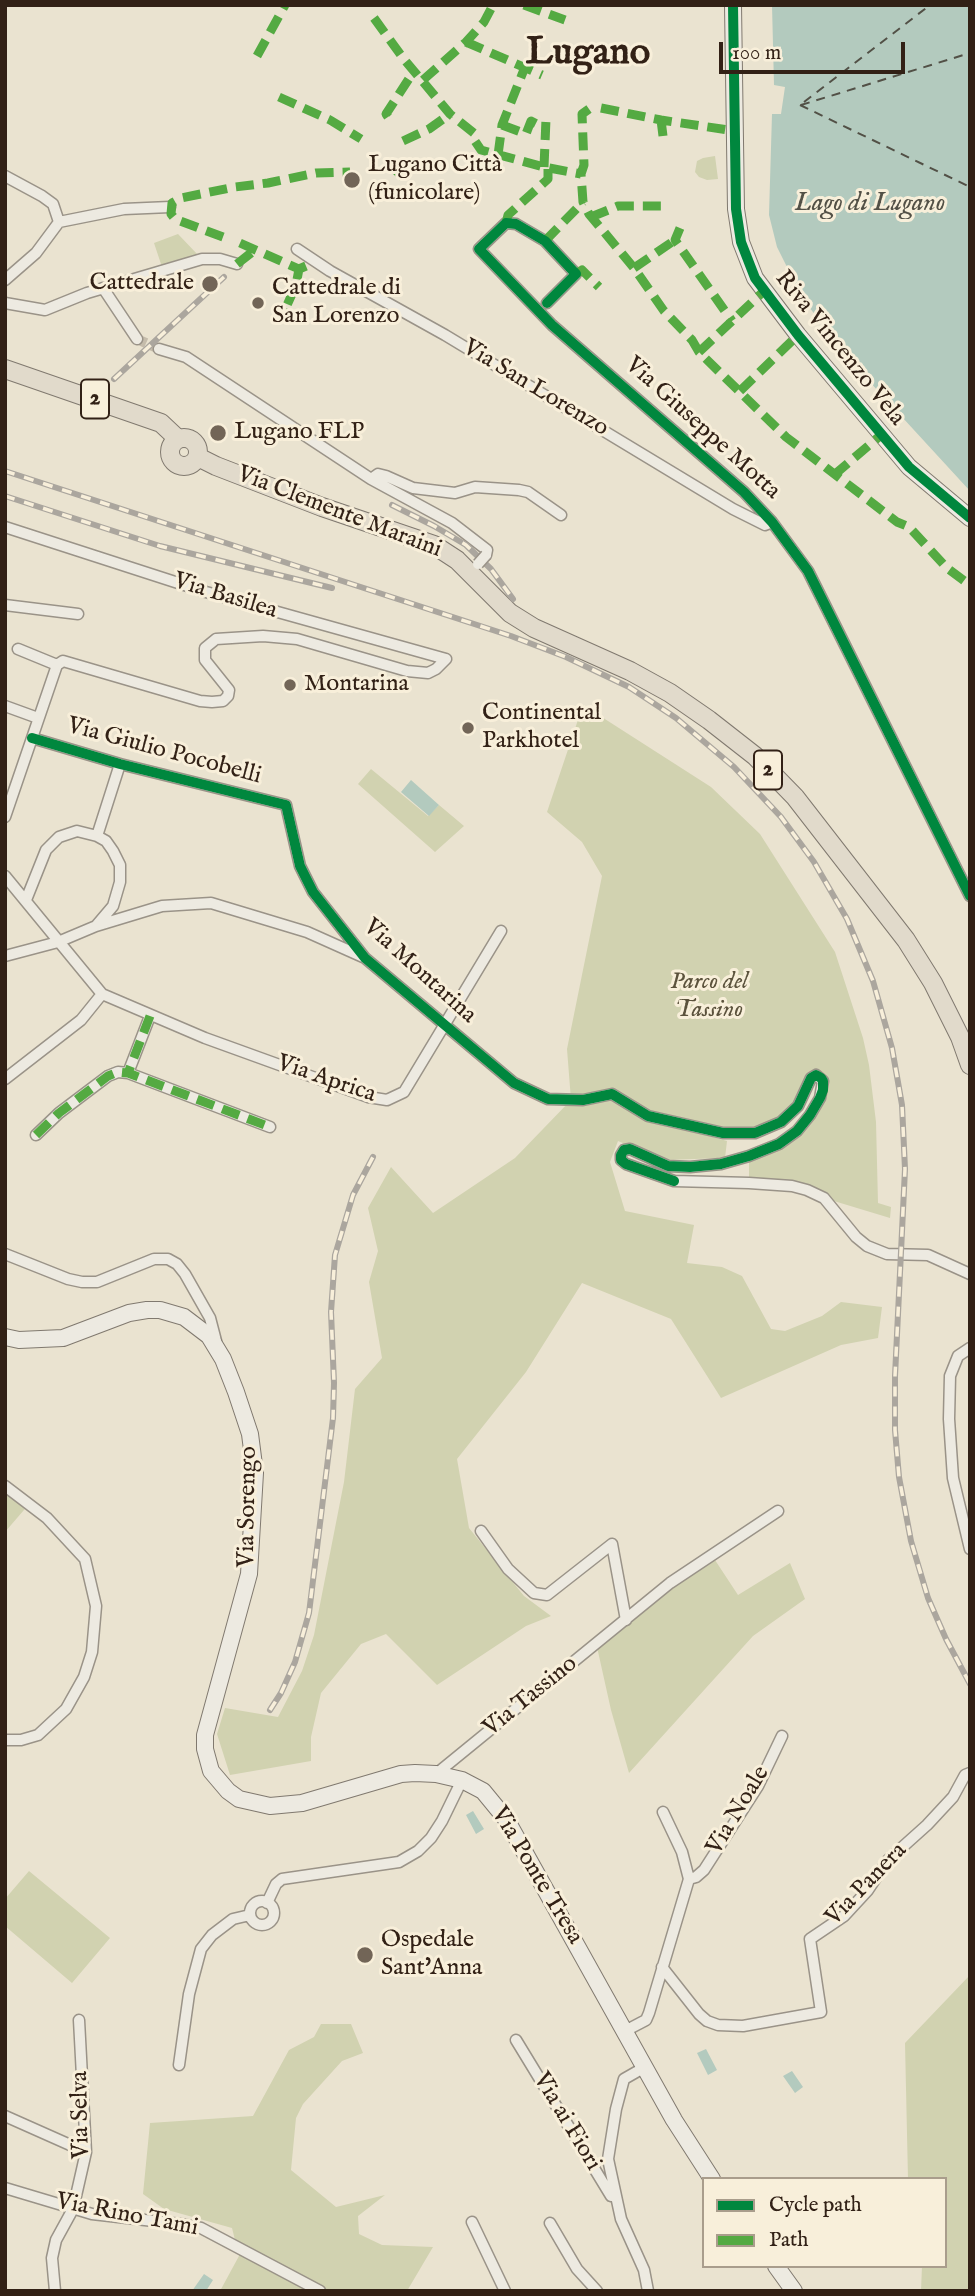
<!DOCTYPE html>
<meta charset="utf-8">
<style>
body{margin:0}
#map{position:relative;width:975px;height:2296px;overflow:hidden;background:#eae3d0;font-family:"IM FELL English",serif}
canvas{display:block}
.frame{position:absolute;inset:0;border:7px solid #322116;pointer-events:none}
.legend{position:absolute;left:702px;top:2177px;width:245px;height:91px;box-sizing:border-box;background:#f8efda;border:2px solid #a99d8c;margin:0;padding:9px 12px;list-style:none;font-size:21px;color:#322116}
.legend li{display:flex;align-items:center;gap:14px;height:35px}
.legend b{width:35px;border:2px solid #a99d8c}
.scale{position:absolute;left:719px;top:42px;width:186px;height:32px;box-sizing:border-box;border:4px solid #322116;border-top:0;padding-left:9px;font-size:21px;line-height:24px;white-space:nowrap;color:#322116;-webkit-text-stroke:5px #f8efda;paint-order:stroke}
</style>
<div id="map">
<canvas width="975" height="2296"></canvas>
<div class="frame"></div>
<ul class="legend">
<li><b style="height:9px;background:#00873e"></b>Cycle path</li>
<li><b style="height:9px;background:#54aa42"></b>Path</li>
</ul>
<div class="scale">100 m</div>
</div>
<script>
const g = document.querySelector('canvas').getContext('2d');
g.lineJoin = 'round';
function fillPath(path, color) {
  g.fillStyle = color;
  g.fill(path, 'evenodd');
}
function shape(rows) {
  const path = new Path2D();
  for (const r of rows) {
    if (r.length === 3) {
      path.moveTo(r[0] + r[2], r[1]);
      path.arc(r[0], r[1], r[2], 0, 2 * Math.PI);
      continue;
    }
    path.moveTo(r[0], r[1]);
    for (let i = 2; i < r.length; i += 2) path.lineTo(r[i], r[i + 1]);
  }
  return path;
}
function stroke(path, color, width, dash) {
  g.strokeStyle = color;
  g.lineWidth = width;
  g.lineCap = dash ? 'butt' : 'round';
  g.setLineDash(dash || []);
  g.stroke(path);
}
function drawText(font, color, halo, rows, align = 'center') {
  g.font = font + ' "IM FELL English",serif';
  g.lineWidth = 6;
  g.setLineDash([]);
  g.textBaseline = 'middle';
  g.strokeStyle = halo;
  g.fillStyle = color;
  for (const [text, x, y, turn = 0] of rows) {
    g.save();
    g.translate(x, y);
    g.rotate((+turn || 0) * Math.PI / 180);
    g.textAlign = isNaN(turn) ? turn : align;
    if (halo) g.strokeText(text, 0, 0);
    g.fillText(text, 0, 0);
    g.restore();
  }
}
fillPath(shape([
 [715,156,718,179,707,180,699,177,695,172,697,161,703,158],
 [178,234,199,256,162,267,154,243],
 [583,705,711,787,760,834,835,952,863,1038,869,1065,876,1122,878,1203,891,1207,890,1218,824,1198,807,1190,749,1183,749,1156,779,1144,820,1098,816,1075,798,1106,755,1133,667,1124,727,1141,725,1158,664,1160,618,1141,610,1162,625,1211,694,1225,687,1263,722,1267,742,1276,771,1329,785,1331,822,1316,841,1302,882,1307,878,1338,841,1345,721,1398,671,1319,582,1283,526,1372,457,1459,469,1528,524,1596,551,1616,526,1626,437,1685,386,1634,361,1644,321,1693,311,1737,311,1761,230,1775,217,1734,225,1708,278,1717,302,1671,314,1635,344,1482,355,1389,382,1358,369,1282,378,1251,368,1208,391,1167,433,1213,515,1158,571,1100,567,1049,602,876,582,842,547,812],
 [371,769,428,816,439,805,464,826,435,852,358,784],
 [5,1486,30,1503,5,1532],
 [713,1557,738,1595,790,1563,805,1599,753,1636,629,1773,611,1710,597,1647,654,1600],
 [29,1871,110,1938,72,1983,5,1926,5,1899],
 [970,1975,970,2291,921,2291,922,2266,945,2266,945,2179,908,2179,905,2043],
 [321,2024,351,2024,363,2053,342,2061,303,2104,296,2118,291,2170,336,2207,385,2195,358,2216,359,2234,382,2245,433,2247,407,2291,220,2291,239,2256,232,2228,164,2209,143,2194,150,2123,253,2116,289,2050,314,2037]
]), '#d1d2b0');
fillPath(shape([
 [772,5,970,5,970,491,868,380,804,301,777,247,769,215,772,114,781,114,785,87,774,85],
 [411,780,439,805,429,816,401,792],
 [473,1811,484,1829,476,1834,466,1815],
 [706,2049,717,2070,708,2075,697,2053],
 [792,2071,803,2087,795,2093,783,2076],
 [204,2274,213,2280,206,2291,192,2291]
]), '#b3cabe');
stroke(shape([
 [804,102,930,5],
 [800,105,970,187],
 [801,105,970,53]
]), '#525046', 2, [9, 7]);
stroke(shape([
 [137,339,159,349]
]), '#c5bcab', 10, [10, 5]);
const minor = shape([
 [5,176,42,196,53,204,59,222],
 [297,249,330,271,445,335,733,509,765,525,772,522],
 [5,280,36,253,59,222,124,209,170,207],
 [103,288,137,339],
 [5,303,45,310,87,293,202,259,220,259,237,264],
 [547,303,576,274,545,241,516,224,506,223,479,249,552,325,744,492,772,522,808,571,970,896],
 [159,349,186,357,371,479,452,523,487,550,486,555],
 [371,479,378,474,386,476,413,488,455,493,475,487,519,490,528,492,561,515],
 [5,527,206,592,446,659],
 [5,605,78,614],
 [18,649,57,665],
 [5,706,38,718],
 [32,738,120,764,286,805,300,866,313,892,365,958,514,1083,548,1099,583,1100,612,1094,648,1116,723,1133,755,1133,781,1122,798,1106,811,1078,816,1075,823,1081,820,1098,810,1115,797,1131,779,1144,749,1156,721,1164,690,1167,668,1166,630,1149,624,1150,621,1155,621,1160,626,1164,674,1181,749,1183,792,1186,807,1190,824,1198,856,1237,867,1246,887,1254,928,1255,970,1274],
 [5,817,57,665,63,661,200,701,212,702,223,701,228,696,229,690,205,660,205,648,216,639,263,636,297,639,407,671,428,673,436,669,446,659],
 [97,836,120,764],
 [5,876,102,994,81,1020,5,1079],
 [26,900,46,850,59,837,77,831,97,836,106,841,113,851,120,865,120,882,113,906,96,926],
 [5,956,58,942,96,926,162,906,211,903,307,932,363,957],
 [102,994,205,1038,368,1097,387,1100,404,1092,501,931],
 [150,1016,128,1073,270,1127],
 [36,1135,59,1113,108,1076,118,1072,128,1073],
 [5,1254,68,1279,82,1282,97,1282,154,1259,168,1259,177,1264,185,1274,210,1318,216,1341],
 [970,1348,958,1356,950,1376,949,1419,953,1478,970,1549],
 [5,1486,47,1518,85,1559,96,1606,92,1652,84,1677,66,1709,38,1735,21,1740,5,1740],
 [481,1531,508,1569,534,1593,547,1595,612,1544,626,1620],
 [436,1774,670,1583,778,1511],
 [663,1812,682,1852,689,1879,696,1877,704,1870,758,1786,782,1736],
 [262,1913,12],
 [267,1903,276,1884,282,1879,399,1862,418,1851,431,1838,442,1821,462,1780],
 [662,1967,699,2014,707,2021,718,2025,743,2026,821,2012,810,1939,844,1916,868,1890,888,1860,927,1825,953,1797,965,1775,970,1773],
 [625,2031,646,2020,649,2013,689,1879],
 [516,2040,611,2196],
 [179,2065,189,1994,201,1949,212,1935,233,1919,250,1915],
 [645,2067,624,2079,616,2109,608,2159,621,2219,644,2270,648,2291],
 [5,2116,86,2152],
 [5,2188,92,2214,180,2224,201,2228,320,2291],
 [472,2222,505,2291],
 [550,2223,577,2269,597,2291],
 [55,2291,52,2258,56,2240,73,2209,86,2152,79,2020]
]);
const secondary = shape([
 [733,5,736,209,741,242,755,278,798,335,909,467,970,518],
 [5,1337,19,1340,63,1338,129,1313,147,1310,160,1310,184,1317,209,1336,223,1359,236,1392,250,1434,255,1473,249,1574,205,1735,205,1749,211,1771,228,1791,239,1799,270,1806,302,1803,401,1774,415,1773,436,1774,462,1780,483,1791,506,1819,674,2120,712,2179],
 [776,2266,794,2291]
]);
const primary = shape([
 [5,369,161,423,178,439],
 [184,452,14],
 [198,457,216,466,322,507,434,545,457,560,510,613,534,628,630,671,670,693,709,720,755,756,795,797,906,940,933,983,960,1037,970,1065]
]);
stroke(minor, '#9a9388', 13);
stroke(secondary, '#80796f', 18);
stroke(primary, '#80796f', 20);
stroke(minor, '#edeae1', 10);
stroke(secondary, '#edeae1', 16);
stroke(primary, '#e1dacb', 18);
const rail = shape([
 [114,379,224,277],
 [5,471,511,636,566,657,629,687,676,718,734,767,781,817,814,862,847,919,873,981,892,1048,902,1105,905,1169,895,1376,895,1430,899,1477,911,1541,928,1598,946,1639,970,1684],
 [5,496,160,546,332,588],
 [392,505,434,526,466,545,491,569,513,599],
 [270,1710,281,1693,295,1662,309,1613,333,1418,334,1383,331,1312,335,1255,353,1195,373,1157]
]);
stroke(rail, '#aba69e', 6);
stroke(rail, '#f8efda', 3.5, [10]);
const minorBridge = shape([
 [478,564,486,555]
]);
stroke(minorBridge, '#9a9388', 13, []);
stroke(minorBridge, '#edeae1', 10);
stroke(shape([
 [524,5,565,20],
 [374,18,403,58,450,114,475,134,475,141,481,150,544,167,581,174],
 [466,42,542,75],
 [257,56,285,5],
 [423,80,466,42,484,22,493,5],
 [279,97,330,120,361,139],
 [601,108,661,120,735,131],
 [589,109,582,114,584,165,581,174,583,202,589,214,634,268,664,311,692,340,699,352,786,437,897,522,909,527,947,568,970,585],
 [388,117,386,114,414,71],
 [661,120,663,136],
 [502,125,526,134,531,121,545,128],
 [403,141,429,129,450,114],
 [498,155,502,125,525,67],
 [390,165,407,181],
 [544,167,546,119],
 [591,217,618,206,662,206],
 [506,223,508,215,548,179,548,167],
 [680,228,675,240,732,321],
 [223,237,175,219,171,214,172,203,181,198,235,187,268,183,316,173,350,172],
 [545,241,583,202],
 [240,243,299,269],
 [237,264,256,249],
 [306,266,299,269,296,285,284,312,308,325],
 [634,268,675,240],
 [576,274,582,270,599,287],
 [699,352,764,291],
 [740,391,798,335],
 [834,475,881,435],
 [150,1016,128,1073,270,1127],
 [36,1135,59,1113,108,1076,118,1072,128,1073]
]), '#54aa42', 9, [18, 9]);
stroke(shape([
 [733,5,736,209,741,242,755,278,798,335,909,467,970,518],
 [547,303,576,274,545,241,516,224,506,223,479,249,552,325,744,492,772,522,808,571,970,896],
 [32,738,120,764,286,805,300,866,313,892,365,958,514,1083,548,1099,583,1100,612,1094,648,1116,723,1133,755,1133,781,1122,798,1106,811,1078,816,1075,821,1078,823,1081,823,1090,820,1098,810,1115,797,1131,779,1144,749,1156,721,1164,690,1167,668,1166,630,1149,624,1150,621,1155,621,1160,626,1164,674,1181]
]), '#00873e', 10);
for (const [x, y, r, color] of [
 [352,180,9,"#726557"],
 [210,284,9,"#726557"],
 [258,303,7,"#726557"],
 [218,433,9,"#726557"],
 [290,685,7,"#726557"],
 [468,728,7,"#726557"],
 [365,1955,9,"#726557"]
]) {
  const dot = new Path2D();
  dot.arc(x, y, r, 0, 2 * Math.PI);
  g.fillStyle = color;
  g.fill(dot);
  stroke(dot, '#f8efda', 2.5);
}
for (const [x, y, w] of [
 [95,399,28],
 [768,770,28]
]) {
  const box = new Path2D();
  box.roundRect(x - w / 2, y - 19.5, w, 39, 5);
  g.fillStyle = '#f8efda';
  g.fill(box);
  stroke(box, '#322116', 2);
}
drawText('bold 23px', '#322116', null, [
 ["2",95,399],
 ["2",768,770]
]);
drawText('24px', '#322116', '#f8efda', [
 ["Lugano Città",368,166],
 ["(funicolare)",368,194],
 ["Cattedrale",194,284,"right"],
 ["Cattedrale di",272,289],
 ["San Lorenzo",272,317],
 ["Lugano FLP",234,433],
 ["Montarina",304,685],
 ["Continental",482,714],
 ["Parkhotel",482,742],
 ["Ospedale",381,1941],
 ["Sant'Anna",381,1969]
], 'left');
drawText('24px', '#322116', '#f8efda', [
 ["Riva Vincenzo Vela",839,349,51],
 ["Via San Lorenzo",535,389,31],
 ["Via Giuseppe Motta",702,429,42],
 ["Via Clemente Maraini",339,513,21],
 ["Via Basilea",225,597,17],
 ["Via Giulio Pocobelli",164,752,15],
 ["Via Montarina",419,972,42],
 ["Via Aprica",326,1080,19],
 ["Via Sorengo",249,1507,-89],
 ["Via Tassino",531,1697,-39],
 ["Via Noale",739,1811,-59],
 ["Via Ponte Tresa",536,1876,59],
 ["Via Panera",867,1885,-46],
 ["Via Selva",82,2115,-91],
 ["Via ai Fiori",566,2122,59],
 ["Via Rino Tami",127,2216,11]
]);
drawText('italic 24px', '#5b523c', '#f8efda', [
 ["Parco del",709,983],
 ["Tassino",709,1011]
]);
drawText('italic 26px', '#525046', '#f8efda', [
 ["Lago di Lugano",870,205]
]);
drawText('bold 38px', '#322116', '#f8efda', [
 ["Lugano",588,55]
]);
</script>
